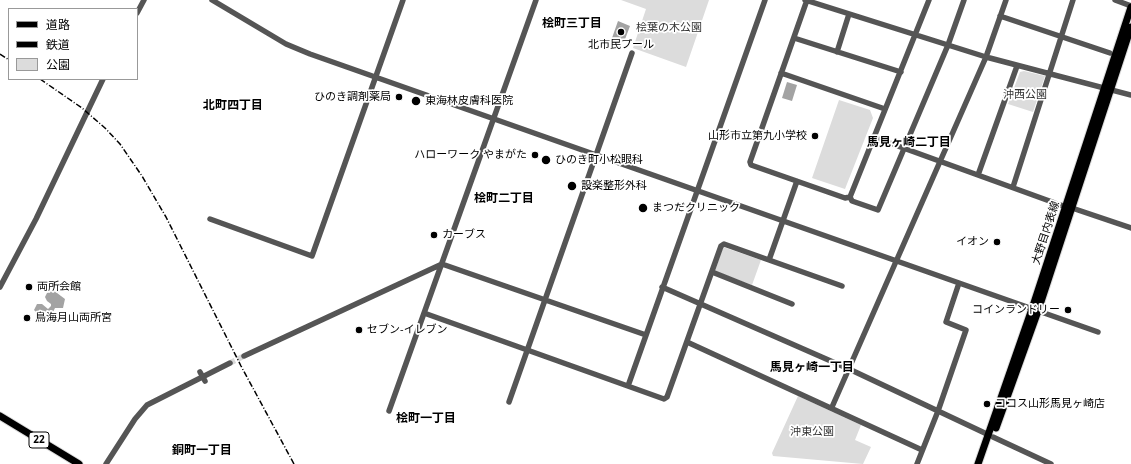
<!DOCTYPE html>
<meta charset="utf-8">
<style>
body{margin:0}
#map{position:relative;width:1131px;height:464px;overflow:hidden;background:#fff;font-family:"Open Sans","Noto Sans JP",sans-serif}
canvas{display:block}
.legend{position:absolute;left:8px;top:8px;width:130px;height:72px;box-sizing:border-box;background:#fff;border:1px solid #999;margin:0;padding:5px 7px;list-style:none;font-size:12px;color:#000}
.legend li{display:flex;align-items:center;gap:8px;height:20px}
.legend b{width:20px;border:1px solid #999}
</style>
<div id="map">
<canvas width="1131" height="464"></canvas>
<ul class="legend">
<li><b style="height:5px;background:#000"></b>道路</li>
<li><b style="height:5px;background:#000"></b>鉄道</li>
<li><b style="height:11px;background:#dcdcdc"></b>公園</li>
</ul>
</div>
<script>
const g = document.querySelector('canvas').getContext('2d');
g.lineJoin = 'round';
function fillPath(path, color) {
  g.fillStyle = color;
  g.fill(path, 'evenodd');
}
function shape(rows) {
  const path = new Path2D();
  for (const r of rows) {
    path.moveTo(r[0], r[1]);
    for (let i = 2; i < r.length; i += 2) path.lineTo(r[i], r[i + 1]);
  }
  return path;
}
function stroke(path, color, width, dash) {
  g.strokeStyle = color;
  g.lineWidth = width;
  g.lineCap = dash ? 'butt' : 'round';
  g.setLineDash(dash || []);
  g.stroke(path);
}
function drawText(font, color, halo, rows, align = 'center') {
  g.font = font + ' "Open Sans","Noto Sans JP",sans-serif';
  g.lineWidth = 3.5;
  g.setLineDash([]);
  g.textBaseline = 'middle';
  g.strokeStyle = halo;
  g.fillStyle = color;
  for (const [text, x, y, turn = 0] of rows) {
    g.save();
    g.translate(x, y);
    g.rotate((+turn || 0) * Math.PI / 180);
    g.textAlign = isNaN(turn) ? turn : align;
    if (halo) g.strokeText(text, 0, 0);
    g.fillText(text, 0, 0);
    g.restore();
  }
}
fillPath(shape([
 [621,0,709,0,686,67,633,48,646,9],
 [1024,71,1045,76,1033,112,1008,104,1020,72],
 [839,100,870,110,873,118,845,189,812,178],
 [723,247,761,260,752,285,715,271],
 [798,396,861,425,855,440,871,447,863,464,773,456,772,453]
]), '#dcdcdc');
fillPath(shape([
 [618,21,630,26,624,42,612,38],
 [787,82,797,85,792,101,782,98],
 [53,290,65,299,63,308,55,308,52,314,42,311,37,313,34,310,37,304,42,304,48,309,51,306,51,304,47,301,45,297,47,293]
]), '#a3a3a3');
stroke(shape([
 [230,363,244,356]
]), '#d9d9d9', 5.5, [5.5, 3]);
const major = shape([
 [0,416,79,464],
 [996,428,1038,311,1131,27],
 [978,464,1032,309,1131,7]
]);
stroke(major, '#dbdbdb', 9);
stroke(shape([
 [212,0,286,44,310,54,1098,332],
 [805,0,986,57,1131,95],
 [807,0,750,162,751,165,845,198,850,197,929,0],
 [1115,0,1131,6],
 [137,13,144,0],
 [1000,16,1110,53],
 [794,38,901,72],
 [837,52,849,14],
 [781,73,885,109],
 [873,137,1066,207],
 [978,175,1017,66],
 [1013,187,1073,0],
 [850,197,852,201,878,210,948,45,964,0],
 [1072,208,1131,228],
 [210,219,312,256,403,0],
 [769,260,797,181],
 [712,272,792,304],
 [0,287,36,219,103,79],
 [662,287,849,369,989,435],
 [424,313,664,399,667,397,721,246,724,244,842,286],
 [687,342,922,450],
 [244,356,442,264,646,335],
 [628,386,765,0],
 [509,402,632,53],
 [832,407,986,57,1006,0],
 [389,411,536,0],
 [993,437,1051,464],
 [106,464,135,419,147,405,230,363],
 [917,464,938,411,966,330,946,322,959,283]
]), '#555', 5.5);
stroke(major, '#000', 7);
stroke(shape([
 [0,54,9,60],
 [40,79,82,108,105,128,120,144,142,176,166,217,241,366,294,464]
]), '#000', 1.5, [6, 2, 1, 2]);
stroke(shape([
 [200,372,205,381]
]), '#555', 5.5);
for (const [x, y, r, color] of [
 [621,32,4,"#000"],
 [399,97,4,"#000"],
 [416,101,5,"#000"],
 [815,136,4,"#000"],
 [535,155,4,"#000"],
 [546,160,5,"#000"],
 [572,186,5,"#000"],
 [643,208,5,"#000"],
 [434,235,4,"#000"],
 [997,242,4,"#000"],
 [29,287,4,"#000"],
 [1068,310,4,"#000"],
 [27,318,4,"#000"],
 [359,330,4,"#000"],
 [987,404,4,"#000"]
]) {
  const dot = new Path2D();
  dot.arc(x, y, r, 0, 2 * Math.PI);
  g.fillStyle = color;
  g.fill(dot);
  stroke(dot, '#fff', 1.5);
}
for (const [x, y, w] of [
 [39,440,20]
]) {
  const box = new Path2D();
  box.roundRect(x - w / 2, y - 8, w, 16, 3);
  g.fillStyle = '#fff';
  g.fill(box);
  stroke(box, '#000', 1);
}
drawText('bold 10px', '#000', null, [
 ["22",39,440]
]);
drawText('11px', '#333', '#fff', [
 ["桧葉の木公園",669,28],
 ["沖西公園",1025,95],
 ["沖東公園",812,432]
]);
drawText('11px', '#000', '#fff', [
 ["北市民プール",621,45,"center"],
 ["ひのき調剤薬局",391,97,"right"],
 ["東海林皮膚科医院",425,101],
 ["山形市立第九小学校",807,136,"right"],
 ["ハローワーク やまがた",527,155,"right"],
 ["ひのき町小松眼科",555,160],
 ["設楽整形外科",581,186],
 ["まつだクリニック",652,208],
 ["カーブス",442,235],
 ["イオン",989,242,"right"],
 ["両所会館",37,287],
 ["コインランドリー",1060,310,"right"],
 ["鳥海月山両所宮",35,318],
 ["セブン-イレブン",367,330],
 ["ココス山形馬見ヶ崎店",995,404]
], 'left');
drawText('11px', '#000', '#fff', [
 ["大野目内表線",1046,233,-72]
]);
drawText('bold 12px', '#000', '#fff', [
 ["桧町三丁目",572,24],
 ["北町四丁目",233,106],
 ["馬見ヶ崎二丁目",909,143],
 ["桧町二丁目",504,199],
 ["馬見ヶ崎一丁目",812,368],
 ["桧町一丁目",426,419],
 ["銅町一丁目",202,451]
]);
</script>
